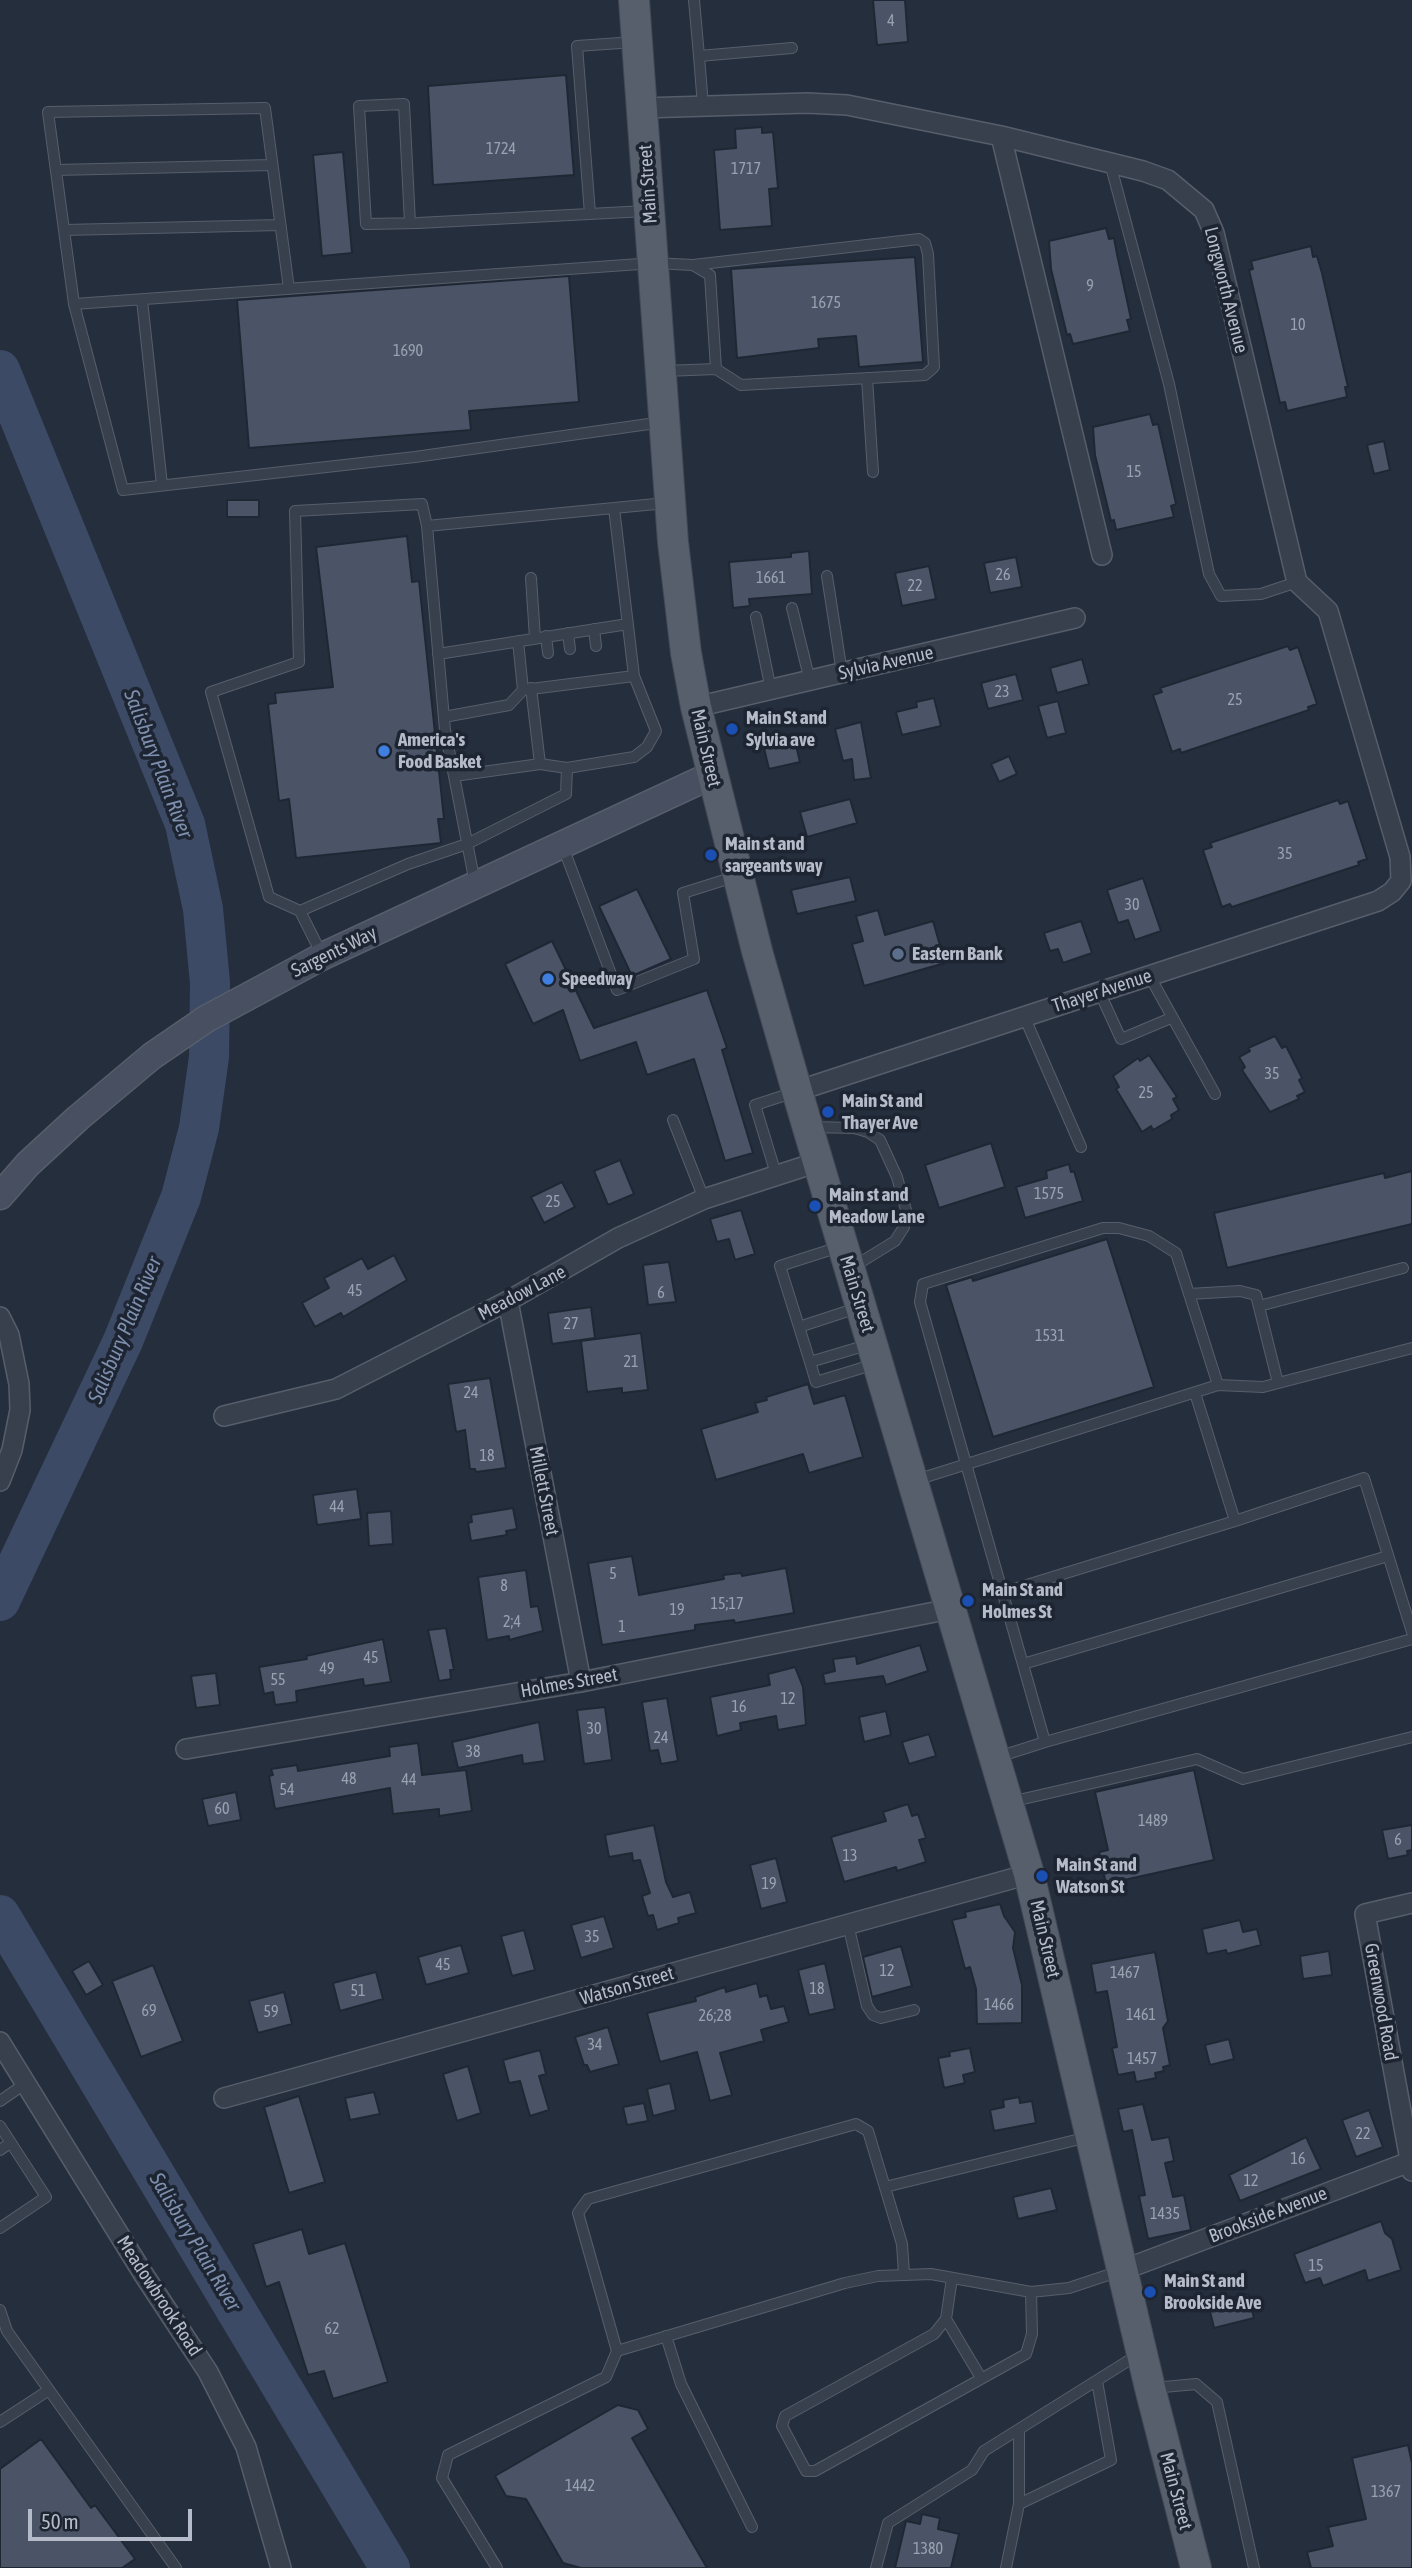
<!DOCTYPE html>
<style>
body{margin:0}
#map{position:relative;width:1412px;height:2568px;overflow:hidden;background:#252e3d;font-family:"Asap Condensed",sans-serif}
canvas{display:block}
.scale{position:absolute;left:28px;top:2509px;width:164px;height:32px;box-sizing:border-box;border:4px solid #b5bbc8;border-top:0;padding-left:9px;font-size:21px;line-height:24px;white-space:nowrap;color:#b5bbc8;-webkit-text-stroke:5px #1e2532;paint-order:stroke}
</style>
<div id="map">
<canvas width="1412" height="2568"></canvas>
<div class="scale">50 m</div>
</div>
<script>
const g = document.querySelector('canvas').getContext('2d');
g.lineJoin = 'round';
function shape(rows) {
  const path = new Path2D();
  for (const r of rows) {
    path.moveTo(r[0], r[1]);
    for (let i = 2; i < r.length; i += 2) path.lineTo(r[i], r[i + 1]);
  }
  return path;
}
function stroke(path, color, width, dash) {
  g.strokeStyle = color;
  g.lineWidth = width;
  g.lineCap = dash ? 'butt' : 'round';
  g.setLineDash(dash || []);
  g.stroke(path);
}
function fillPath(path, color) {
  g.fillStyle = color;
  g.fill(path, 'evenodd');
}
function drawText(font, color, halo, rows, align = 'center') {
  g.font = font + ' "Asap Condensed",sans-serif';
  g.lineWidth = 7;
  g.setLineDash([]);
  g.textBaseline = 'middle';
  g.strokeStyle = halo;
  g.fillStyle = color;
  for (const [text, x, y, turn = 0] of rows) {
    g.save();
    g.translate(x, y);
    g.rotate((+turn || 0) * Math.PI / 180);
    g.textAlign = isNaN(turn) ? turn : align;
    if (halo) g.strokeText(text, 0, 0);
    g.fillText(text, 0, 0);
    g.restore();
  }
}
stroke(shape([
 [0,370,185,824,203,909,210,983,209,1057,199,1128,181,1197,123,1341,0,1601],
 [0,1915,390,2568]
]), '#3c4a65', 40);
const building = shape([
 [873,0,905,0,908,42,877,45,873,0],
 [566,75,574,175,433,185,428,86,566,75],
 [762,127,762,133,773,132,778,188,769,189,772,226,720,230,714,150,736,148,735,129,762,127],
 [343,152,352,253,322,256,313,155,343,152],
 [1106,228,1109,239,1114,238,1117,254,1131,319,1127,320,1130,331,1073,344,1070,334,1067,335,1051,269,1049,241,1106,228],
 [1311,246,1313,257,1317,256,1322,273,1348,387,1345,387,1347,397,1287,411,1285,402,1280,403,1249,270,1253,269,1251,261,1311,246],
 [915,257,923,362,859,367,856,336,818,339,819,348,737,358,731,269,915,257],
 [569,276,579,402,469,411,471,430,249,448,237,300,569,276],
 [1150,414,1153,425,1158,424,1176,504,1171,506,1174,517,1116,530,1114,520,1111,521,1095,455,1093,427,1150,414],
 [1384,441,1390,470,1374,474,1367,445,1384,441],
 [227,500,259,500,259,517,227,517,227,500],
 [407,536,412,582,419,581,444,819,438,819,441,843,296,858,289,799,279,801,268,704,276,703,275,693,333,687,316,547,407,536],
 [809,551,812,594,749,599,750,606,733,608,729,562,791,557,791,553,809,551],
 [1016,557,1022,587,990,593,984,563,1016,557],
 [929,566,936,599,902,606,895,573,929,566],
 [1288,646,1290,650,1298,647,1317,704,1308,707,1309,710,1181,753,1180,749,1172,752,1153,695,1162,692,1160,688,1288,646],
 [1082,659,1089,684,1057,693,1050,668,1082,659],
 [1016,674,1023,700,988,709,981,683,1016,674],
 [934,698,941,726,902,735,896,712,917,707,916,702,934,698],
 [1058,701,1066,733,1047,738,1038,706,1058,701],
 [861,722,871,778,854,780,852,759,843,761,835,729,861,722],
 [794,737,800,762,769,769,763,744,794,737],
 [1009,756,1017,774,999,782,991,764,1009,756],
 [850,799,857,823,807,837,800,812,850,799],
 [1338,800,1340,804,1348,801,1367,859,1358,862,1359,865,1232,907,1230,904,1222,907,1203,850,1212,847,1210,843,1338,800],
 [850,877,856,901,797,914,791,890,850,877],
 [1143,878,1161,931,1135,940,1128,920,1118,923,1107,890,1143,878],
 [637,889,671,959,632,976,599,906,637,889],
 [878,910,885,935,933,921,945,963,864,986,852,944,863,941,856,916,878,910],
 [1081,921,1092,953,1063,963,1058,949,1050,951,1044,933,1081,921],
 [552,941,594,1028,707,990,727,1048,722,1050,753,1153,725,1161,694,1059,647,1075,636,1042,580,1061,563,1010,533,1024,505,964,552,941],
 [1275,1036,1282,1048,1286,1046,1302,1078,1299,1080,1305,1092,1297,1096,1299,1099,1270,1112,1242,1070,1245,1067,1239,1057,1250,1051,1248,1048,1275,1036],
 [1149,1055,1177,1097,1173,1099,1179,1110,1171,1115,1172,1119,1153,1130,1151,1126,1142,1132,1116,1089,1119,1087,1113,1076,1138,1058,1140,1061,1149,1055],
 [991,1143,1005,1187,939,1208,925,1165,991,1143],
 [620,1160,634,1194,608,1205,594,1171,620,1160],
 [1069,1164,1071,1172,1074,1171,1083,1201,1025,1218,1016,1187,1047,1178,1046,1171,1069,1164],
 [1412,1171,1412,1224,1227,1268,1214,1213,1384,1173,1385,1178,1412,1171],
 [562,1182,575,1207,544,1223,531,1197,562,1182],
 [741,1210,755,1254,735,1260,729,1239,717,1242,710,1219,741,1210],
 [1107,1239,1154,1387,993,1437,946,1285,972,1277,973,1281,1107,1239],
 [394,1255,407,1280,343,1317,341,1313,315,1327,302,1303,329,1288,324,1278,362,1258,368,1269,394,1255],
 [669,1262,676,1302,648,1305,643,1265,669,1262],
 [591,1307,595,1338,552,1344,548,1313,591,1307],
 [641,1333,648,1390,622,1393,622,1388,587,1392,581,1341,641,1333],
 [490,1378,506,1468,476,1472,475,1469,470,1469,465,1430,456,1432,448,1384,490,1378],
 [808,1384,814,1404,845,1395,863,1457,809,1473,803,1454,716,1480,701,1429,758,1412,755,1403,767,1400,766,1397,808,1384],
 [357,1489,361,1519,317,1525,313,1495,357,1489],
 [513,1508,517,1529,506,1531,507,1535,471,1541,468,1523,472,1522,471,1515,513,1508],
 [391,1511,393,1544,369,1546,367,1513,391,1511],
 [632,1556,639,1595,724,1579,723,1575,741,1573,742,1576,786,1568,794,1613,735,1623,734,1620,695,1625,695,1630,602,1645,588,1563,632,1556],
 [526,1570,531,1607,538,1606,543,1631,509,1640,509,1636,487,1640,478,1577,526,1570],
 [446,1628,454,1670,450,1670,451,1679,439,1681,428,1630,446,1628],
 [383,1639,391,1682,364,1686,363,1679,296,1691,297,1702,275,1705,273,1692,264,1694,259,1667,307,1659,306,1656,383,1639],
 [920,1645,928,1671,886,1685,883,1676,825,1684,823,1674,835,1671,833,1659,856,1656,857,1664,920,1645],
 [795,1667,803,1687,806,1725,778,1730,776,1716,740,1723,741,1730,717,1736,710,1697,770,1685,768,1674,795,1667],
 [216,1673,220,1705,196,1708,191,1676,216,1673],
 [667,1698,678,1761,661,1764,658,1750,650,1751,642,1702,667,1698],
 [605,1707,612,1760,584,1764,577,1710,605,1707],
 [886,1711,891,1735,864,1742,859,1717,886,1711],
 [539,1722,545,1761,523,1764,522,1755,458,1768,452,1742,539,1722],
 [929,1734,936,1756,909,1764,902,1742,929,1734],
 [418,1743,422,1775,466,1770,472,1811,439,1816,439,1809,393,1814,390,1788,275,1809,269,1776,273,1775,271,1769,297,1765,298,1771,390,1756,389,1747,418,1743],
 [1194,1770,1214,1860,1106,1884,1099,1852,1108,1850,1095,1792,1194,1770],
 [236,1792,241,1820,208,1826,202,1799,236,1792],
 [908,1804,912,1816,918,1814,926,1838,919,1840,926,1862,897,1871,896,1867,844,1882,831,1837,886,1821,883,1812,908,1804],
 [654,1825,666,1882,673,1897,690,1892,696,1913,678,1918,679,1923,657,1930,653,1915,648,1916,642,1896,650,1893,640,1860,633,1861,632,1853,609,1857,605,1835,654,1825],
 [1412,1825,1412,1850,1407,1851,1408,1855,1388,1859,1382,1830,1412,1825],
 [776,1858,787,1902,761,1909,750,1865,776,1858],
 [1000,1904,1004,1916,1015,1932,1013,1948,1022,1985,1022,2023,977,2024,976,1989,970,1967,965,1969,952,1920,966,1917,965,1912,1000,1904],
 [604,1916,614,1948,581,1958,571,1925,604,1916],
 [1240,1920,1243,1932,1257,1929,1261,1945,1227,1954,1226,1950,1207,1954,1202,1929,1240,1920],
 [524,1930,535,1970,512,1976,501,1936,524,1930],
 [461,1945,469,1973,426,1985,418,1957,461,1945],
 [901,1946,912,1986,872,1997,863,1957,901,1946],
 [1329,1951,1332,1975,1303,1979,1300,1956,1329,1951],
 [1155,1952,1168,2021,1163,2028,1170,2065,1163,2067,1164,2071,1155,2073,1156,2078,1136,2082,1134,2072,1118,2075,1112,2048,1117,2047,1107,1991,1096,1993,1091,1964,1155,1952],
 [89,1961,103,1985,86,1995,72,1971,89,1961],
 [825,1963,835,2009,809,2015,798,1970,825,1963],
 [153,1965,183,2041,141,2057,112,1981,153,1965],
 [376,1972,383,1999,340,2011,333,1983,376,1972],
 [757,1983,760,1997,767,1995,771,2009,784,2006,789,2022,761,2030,764,2041,720,2053,732,2095,710,2101,697,2052,660,2062,647,2013,696,2001,695,1997,725,1987,726,1992,757,1983],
 [284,1992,292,2024,258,2033,249,2001,284,1992],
 [608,2027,619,2064,590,2072,587,2065,584,2065,575,2037,608,2027],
 [1229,2039,1234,2059,1210,2065,1205,2045,1229,2039],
 [970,2048,975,2072,963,2075,965,2083,944,2088,938,2058,950,2056,949,2052,970,2048],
 [540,2050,546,2074,539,2076,549,2110,530,2116,520,2081,509,2083,503,2060,540,2050],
 [468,2066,481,2113,457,2121,443,2074,468,2066],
 [670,2083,676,2110,653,2116,647,2089,670,2083],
 [374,2092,380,2114,350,2120,345,2098,374,2092],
 [299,2096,325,2182,289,2193,264,2107,299,2096],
 [1019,2097,1020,2103,1032,2101,1036,2123,994,2131,990,2110,1004,2107,1003,2100,1019,2097],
 [644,2103,648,2121,627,2125,623,2107,644,2103],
 [1143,2104,1152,2140,1169,2137,1174,2161,1165,2163,1173,2197,1184,2195,1191,2230,1148,2239,1139,2196,1145,2195,1132,2130,1123,2132,1118,2109,1143,2104],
 [1369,2110,1383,2147,1356,2157,1342,2120,1369,2110],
 [1306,2137,1321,2169,1240,2201,1229,2175,1306,2137],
 [1051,2188,1057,2210,1018,2219,1013,2197,1051,2188],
 [1381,2221,1385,2233,1392,2239,1401,2270,1368,2281,1365,2270,1323,2286,1320,2278,1305,2283,1294,2254,1381,2221],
 [302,2229,309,2254,345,2243,388,2382,333,2399,324,2371,308,2375,279,2282,266,2287,253,2244,302,2229],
 [1248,2294,1254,2318,1214,2328,1208,2303,1248,2294],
 [618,2405,638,2410,648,2429,632,2438,707,2568,581,2568,563,2563,526,2499,506,2496,495,2476,618,2405],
 [41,2439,91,2508,95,2505,135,2559,122,2568,0,2568,0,2469,41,2439],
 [1408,2445,1412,2463,1412,2568,1311,2568,1307,2552,1333,2546,1328,2527,1366,2519,1352,2458,1408,2445],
 [922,2514,940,2518,938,2529,959,2534,951,2568,895,2568,906,2521,920,2524,922,2514]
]);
fillPath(building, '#4b5466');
stroke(building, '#202734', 2);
const service = shape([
 [694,0,699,56,792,48],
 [699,56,703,106],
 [1110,163,1169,384,1209,574,1221,596,1261,594,1297,582],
 [56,170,272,165],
 [590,214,577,46,635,42],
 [410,223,404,104,359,106,366,224,418,223,646,211],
 [64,230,280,225],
 [693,265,710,275,716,369],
 [142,300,162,485],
 [74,304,48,112,265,108,289,289],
 [867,378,873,472],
 [663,422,415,457,123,490,74,304,654,263,693,265,919,239,925,243,928,254,934,367,925,375,741,385,716,369,665,371],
 [827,576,842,673],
 [531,578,535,638],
 [792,608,810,681],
 [756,617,771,690],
 [594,629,596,646],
 [568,633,570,649],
 [546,636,548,653],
 [518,641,523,690],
 [438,654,628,624],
 [531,688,540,764],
 [444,717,509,705,523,690,634,676,614,508],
 [454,776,540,764,567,768,634,757,647,747,656,731,634,676],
 [563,847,617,990,694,959,683,893,734,877],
 [475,883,445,730,427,526,666,503],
 [300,911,408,864,467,844,566,794,567,768],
 [322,955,300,911,269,897,211,692,299,662,295,511,422,504,427,526],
 [1149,975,1215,1094],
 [1099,991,1121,1039,1171,1018],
 [1024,1016,1081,1147],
 [673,1120,704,1199],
 [811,1127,854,1128,868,1132,880,1140,897,1177,906,1210,904,1227,895,1241,853,1267],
 [776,1174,755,1105,795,1092],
 [839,1247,780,1266,810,1362,867,1345],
 [1189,1294,1240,1291,1256,1295,1278,1383],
 [1259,1306,1403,1268],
 [799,1327,857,1308],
 [810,1362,816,1382,875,1364],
 [1218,1385,1176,1253,1149,1236,1119,1228,1103,1228,923,1284,920,1302,1045,1742,1412,1639],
 [916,1480,1218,1385,1263,1387,1412,1348],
 [1235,1521,1364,1478,1412,1632],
 [1004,1592,1235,1521,1195,1393],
 [1023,1664,1388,1556],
 [998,1757,1045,1742],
 [1010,1802,1197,1759,1243,1779,1412,1737],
 [848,1924,867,2006,873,2015,881,2018,914,2010],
 [0,2101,26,2083],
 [0,2126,46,2197,0,2228],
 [0,2150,10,2143],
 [885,2187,1088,2137],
 [952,2278,946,2319,934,2334,785,2416,782,2426,806,2471,815,2471,1026,2354,1032,2334,1031,2292],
 [0,2310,7,2331,176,2568],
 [946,2319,981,2378],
 [666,2336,681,2384,752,2527],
 [617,2351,845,2283,878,2276,931,2274,1031,2292,1069,2288,1120,2271],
 [1153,2388,1196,2384,1217,2402,1254,2568],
 [0,2422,49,2390],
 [1019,2430,1019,2504],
 [497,2568,442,2478,448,2455,606,2377,617,2351,578,2213,588,2199,856,2124,868,2131,902,2244,904,2274],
 [876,2568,888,2523,972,2470,984,2451,1139,2354],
 [1006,2568,1019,2504,1111,2460,1097,2381]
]);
const minor = shape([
 [642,108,807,103,847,105,1001,136,1143,171,1168,180,1204,210,1214,233,1297,582,1328,611,1400,857,1401,881,1392,892,1378,901,797,1091],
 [1001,136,1102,555],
 [696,707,1075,618],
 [508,1301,581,1682],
 [0,1317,9,1335,19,1384,20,1410,12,1450,0,1481],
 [224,1416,336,1389,508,1301,618,1238,704,1199,818,1162],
 [186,1749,581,1682,950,1609],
 [1412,1903,1365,1914,1412,2171],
 [0,2042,144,2275,208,2372,246,2447,281,2568],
 [224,2098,1029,1874],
 [1123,2270,1412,2161]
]);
const secondary = shape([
 [0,1196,28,1164,78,1118,152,1056,206,1019,323,956,712,775]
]);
const primary = shape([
 [634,0,673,542,686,653,696,707,757,951,797,1091,1029,1874,1150,2388,1196,2568]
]);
stroke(service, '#575e6b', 12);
stroke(minor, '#575e6b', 22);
stroke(secondary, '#575e6b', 29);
stroke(primary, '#424956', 32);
stroke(service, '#39404d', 10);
stroke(minor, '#39404d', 19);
stroke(secondary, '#474f60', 26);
stroke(primary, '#575f6d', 30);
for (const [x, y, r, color] of [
 [732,729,7,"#1a4fb4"],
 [384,751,7,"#3f7fe0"],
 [711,855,7,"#1a4fb4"],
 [898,954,7,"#5c6f8a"],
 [548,979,7,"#3f7fe0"],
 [828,1112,7,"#1a4fb4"],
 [815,1206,7,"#1a4fb4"],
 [968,1601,7,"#1a4fb4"],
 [1042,1876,7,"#1a4fb4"],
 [1150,2292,7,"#1a4fb4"]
]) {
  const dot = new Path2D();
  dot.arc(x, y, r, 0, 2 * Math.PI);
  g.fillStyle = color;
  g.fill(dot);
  stroke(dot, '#1e2532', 2.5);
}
drawText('16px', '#9aa1b0', null, [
 ["4",891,21],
 ["1724",501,149],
 ["1717",746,169],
 ["9",1090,286],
 ["1675",826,303],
 ["10",1298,325],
 ["1690",408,351],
 ["15",1134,472],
 ["26",1003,575],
 ["1661",771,578],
 ["22",915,586],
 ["23",1002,692],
 ["25",1235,700],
 ["35",1285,854],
 ["30",1132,905],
 ["35",1272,1074],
 ["25",1146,1093],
 ["1575",1049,1194],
 ["25",553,1202],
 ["45",355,1291],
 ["6",661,1293],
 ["27",571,1324],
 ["1531",1050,1336],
 ["21",631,1362],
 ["24",471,1393],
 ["18",487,1456],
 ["44",337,1507],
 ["5",613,1574],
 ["8",504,1586],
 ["15;17",727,1604],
 ["19",677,1610],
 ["2;4",512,1622],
 ["1",622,1627],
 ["45",371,1658],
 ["49",327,1669],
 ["55",278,1680],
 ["12",788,1699],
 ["16",739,1707],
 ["30",594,1729],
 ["24",661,1738],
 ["38",473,1752],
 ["48",349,1779],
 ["44",409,1780],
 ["54",287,1790],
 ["60",222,1809],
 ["1489",1153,1821],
 ["6",1398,1840],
 ["13",850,1856],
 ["19",769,1884],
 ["35",592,1937],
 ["45",443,1965],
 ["12",887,1971],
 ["1467",1125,1973],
 ["18",817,1989],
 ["51",358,1991],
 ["1466",999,2005],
 ["69",149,2011],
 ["59",271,2012],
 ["1461",1141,2015],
 ["26;28",715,2016],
 ["34",595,2045],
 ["1457",1142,2059],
 ["22",1363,2134],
 ["16",1298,2159],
 ["12",1251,2181],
 ["1435",1165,2214],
 ["15",1316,2266],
 ["62",332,2329],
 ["1442",580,2486],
 ["1367",1386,2492],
 ["1380",928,2549]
]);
drawText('19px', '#b5bbc8', '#1e2532', [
 ["Main Street",648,184,-94],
 ["Longworth Avenue",1226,290,76],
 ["Sylvia Avenue",886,663,-13],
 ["Main Street",706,748,77],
 ["Sargents Way",334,952,-26],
 ["Thayer Avenue",1102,991,-18],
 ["Meadow Lane",522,1293,-28],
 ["Main Street",857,1294,73],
 ["Millett Street",544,1491,79],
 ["Holmes Street",569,1683,-10],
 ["Main Street",1045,1939,77],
 ["Watson Street",627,1986,-16],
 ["Greenwood Road",1381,2002,80],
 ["Brookside Avenue",1268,2215,-21],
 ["Meadowbrook Road",159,2296,57],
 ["Main Street",1176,2491,75]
]);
drawText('bold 19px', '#b5bbc8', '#1e2532', [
 ["Main St and",746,718],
 ["Sylvia ave",746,740],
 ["America's",398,740],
 ["Food Basket",398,762],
 ["Main st and",725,844],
 ["sargeants way",725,866],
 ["Eastern Bank",912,954],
 ["Speedway",562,979],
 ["Main St and",842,1101],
 ["Thayer Ave",842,1123],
 ["Main st and",829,1195],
 ["Meadow Lane",829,1217],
 ["Main St and",982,1590],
 ["Holmes St",982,1612],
 ["Main St and",1056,1865],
 ["Watson St",1056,1887],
 ["Main St and",1164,2281],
 ["Brookside Ave",1164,2303]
], 'left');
drawText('italic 21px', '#7e8fae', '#1e2532', [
 ["Salisbury Plain River",158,764,69],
 ["Salisbury Plain River",125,1330,-67],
 ["Salisbury Plain River",195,2242,59]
]);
</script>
